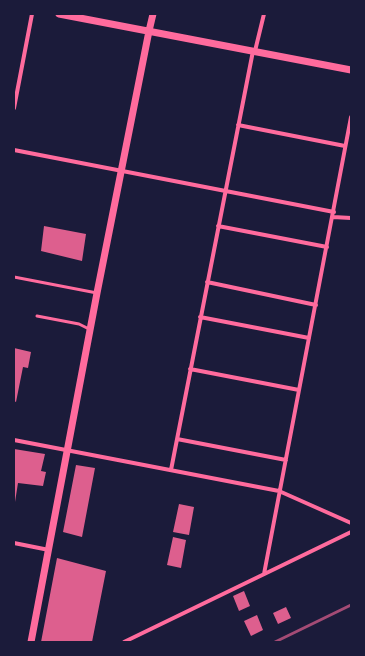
<!DOCTYPE html>
<style>
body{margin:0}
#map{position:relative;width:365px;height:656px;overflow:hidden;background:#1b1b3a;font-family:"Space Grotesk",sans-serif}
canvas{display:block}
.frame{position:absolute;inset:0;border:15px solid #1b1b3a;pointer-events:none}
</style>
<div id="map">
<canvas width="365" height="656"></canvas>
<div class="frame"></div>
</div>
<script>
const g = document.querySelector('canvas').getContext('2d');
g.lineJoin = 'round';
function fillPath(path, color) {
  g.fillStyle = color;
  g.fill(path, 'evenodd');
}
function shape(rows) {
  const path = new Path2D();
  for (const r of rows) {
    path.moveTo(r[0], r[1]);
    for (let i = 2; i < r.length; i += 2) path.lineTo(r[i], r[i + 1]);
  }
  return path;
}
function stroke(path, color, width, dash) {
  g.strokeStyle = color;
  g.lineWidth = width;
  g.lineCap = dash ? 'butt' : 'round';
  g.setLineDash(dash || []);
  g.stroke(path);
}
fillPath(shape([
 [44,226,86,234,82,261,41,251],
 [14,348,31,352,28,368,23,367,16,402,14,401],
 [14,449,45,454,41,471,46,472,43,486,18,483,15,502],
 [76,465,95,468,82,537,63,532],
 [179,504,194,507,189,535,173,532],
 [173,537,186,540,181,568,167,565],
 [57,558,106,571,92,642,41,642],
 [244,591,250,606,239,611,233,596],
 [286,607,291,618,278,624,273,613],
 [257,615,263,630,251,636,244,621]
]), '#dd5f8e');
stroke(shape([
 [14,277,97,293],
 [37,316,79,324,89,329]
]), '#ff6b9d', 3);
stroke(shape([
 [255,51,264,14],
 [14,108,32,14],
 [238,125,345,146],
 [14,150,334,212],
 [333,217,351,218],
 [218,226,327,247],
 [207,282,316,305],
 [200,317,309,338],
 [190,369,299,390],
 [177,439,286,460],
 [14,440,279,491,351,523],
 [171,470,253,51],
 [14,543,49,550],
 [264,574,351,117],
 [124,642,351,532]
]), '#ff6b9d', 4);
stroke(shape([
 [59,14,351,70],
 [31,642,97,293,149,31,153,14]
]), '#ff6b9d', 7);
stroke(shape([
 [275,642,351,605]
]), '#a44b75', 3);
</script>
